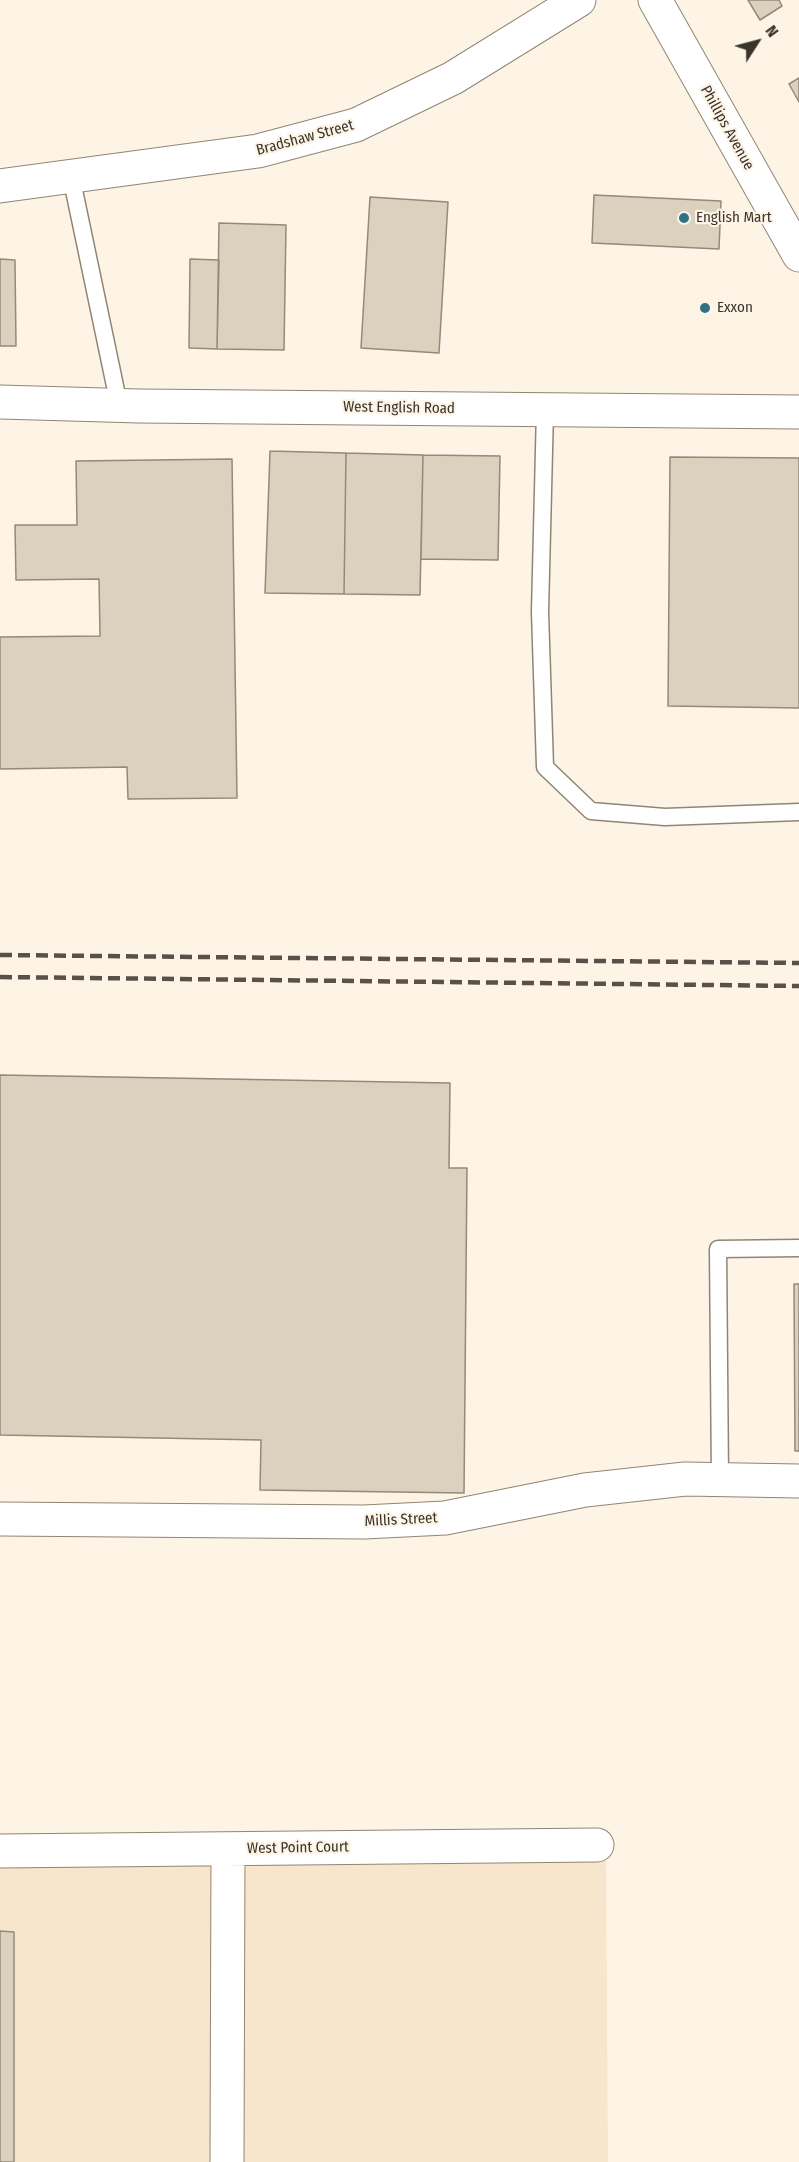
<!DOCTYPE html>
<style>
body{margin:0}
#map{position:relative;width:799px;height:2162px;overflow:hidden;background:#fef4e5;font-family:"Fira Sans Condensed",sans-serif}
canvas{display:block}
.north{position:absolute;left:727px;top:12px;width:60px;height:60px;-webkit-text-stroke:4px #fef4e5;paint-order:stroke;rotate:54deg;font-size:16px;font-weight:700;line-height:24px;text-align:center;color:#39342d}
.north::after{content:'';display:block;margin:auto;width:21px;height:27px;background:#39342d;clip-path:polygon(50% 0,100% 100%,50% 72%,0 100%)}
</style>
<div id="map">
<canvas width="799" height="2162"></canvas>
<div class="north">N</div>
</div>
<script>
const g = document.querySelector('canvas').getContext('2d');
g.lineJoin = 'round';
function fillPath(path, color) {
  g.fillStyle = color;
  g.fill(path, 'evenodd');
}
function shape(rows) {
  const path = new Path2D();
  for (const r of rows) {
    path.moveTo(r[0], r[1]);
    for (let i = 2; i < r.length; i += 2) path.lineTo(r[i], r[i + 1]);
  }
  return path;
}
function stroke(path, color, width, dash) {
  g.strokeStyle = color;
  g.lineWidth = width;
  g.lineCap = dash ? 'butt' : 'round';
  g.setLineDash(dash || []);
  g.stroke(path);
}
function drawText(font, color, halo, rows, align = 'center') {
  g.font = font + ' "Fira Sans Condensed",sans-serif';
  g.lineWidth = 4.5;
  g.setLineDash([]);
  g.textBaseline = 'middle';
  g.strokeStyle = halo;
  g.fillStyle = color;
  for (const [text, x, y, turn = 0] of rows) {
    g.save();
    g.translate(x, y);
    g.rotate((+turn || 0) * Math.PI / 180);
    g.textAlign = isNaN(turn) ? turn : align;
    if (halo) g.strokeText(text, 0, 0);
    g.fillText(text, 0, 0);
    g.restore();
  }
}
fillPath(shape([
 [606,1854,608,2162,0,2162,0,1856]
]), '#f7e5cc');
const building = shape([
 [748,0,779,0,782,6,760,20,748,0],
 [799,78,799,102,789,84,799,78],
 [594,195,721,201,719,249,592,243,594,195],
 [370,197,448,202,439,353,361,348,370,197],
 [219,223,286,225,284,350,217,349,219,223],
 [0,259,15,260,16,346,0,346,0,259],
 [190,259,219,260,217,349,189,348,190,259],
 [270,451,346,453,344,594,265,593,270,451],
 [346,453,423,455,420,595,344,594,346,453],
 [423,455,500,456,498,560,421,559,423,455],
 [670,457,799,458,799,708,668,706,670,457],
 [232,459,237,798,128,799,127,767,0,769,0,637,100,636,99,579,16,580,15,525,77,525,76,461,232,459],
 [0,1075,450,1083,449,1168,467,1168,464,1493,260,1490,261,1440,0,1435,0,1075],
 [794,1284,799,1284,799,1451,795,1451,794,1284],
 [0,1931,14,1932,14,2162,0,2162,0,1931]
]);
fillPath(building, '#dcd0be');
stroke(building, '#958978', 1.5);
const lane = shape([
 [71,176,119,405],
 [545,410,540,612,545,767,591,811,665,817,799,812],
 [720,1480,718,1249,799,1248]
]);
const street = shape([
 [0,186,258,151,356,125,453,78,579,0],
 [0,1519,364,1522,445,1518,585,1490,685,1479,799,1481],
 [0,1851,597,1845],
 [227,2162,228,1849]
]);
const secondary = shape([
 [655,0,799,255],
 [0,402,139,406,799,412]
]);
stroke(lane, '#908574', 19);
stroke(street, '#908574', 35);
stroke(secondary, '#908574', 35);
stroke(lane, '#fff', 16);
stroke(street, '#fff', 33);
stroke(secondary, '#fff', 33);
stroke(shape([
 [0,955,799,963],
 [0,977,799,986]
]), '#575149', 4.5, [12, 6]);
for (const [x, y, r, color] of [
 [684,218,6,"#307284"],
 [705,308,6,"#307284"]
]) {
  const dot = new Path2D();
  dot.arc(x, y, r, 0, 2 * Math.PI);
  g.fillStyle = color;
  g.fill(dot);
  stroke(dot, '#fef4e5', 2);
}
drawText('15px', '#39342d', '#fef4e5', [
 ["Phillips Avenue",727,128,61],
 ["Bradshaw Street",305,138,-15],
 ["West English Road",399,408,1],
 ["Millis Street",401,1520,-3],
 ["West Point Court",298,1848,-1]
]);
drawText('15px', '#39342d', '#fef4e5', [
 ["English Mart",696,218],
 ["Exxon",717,308]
], 'left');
</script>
